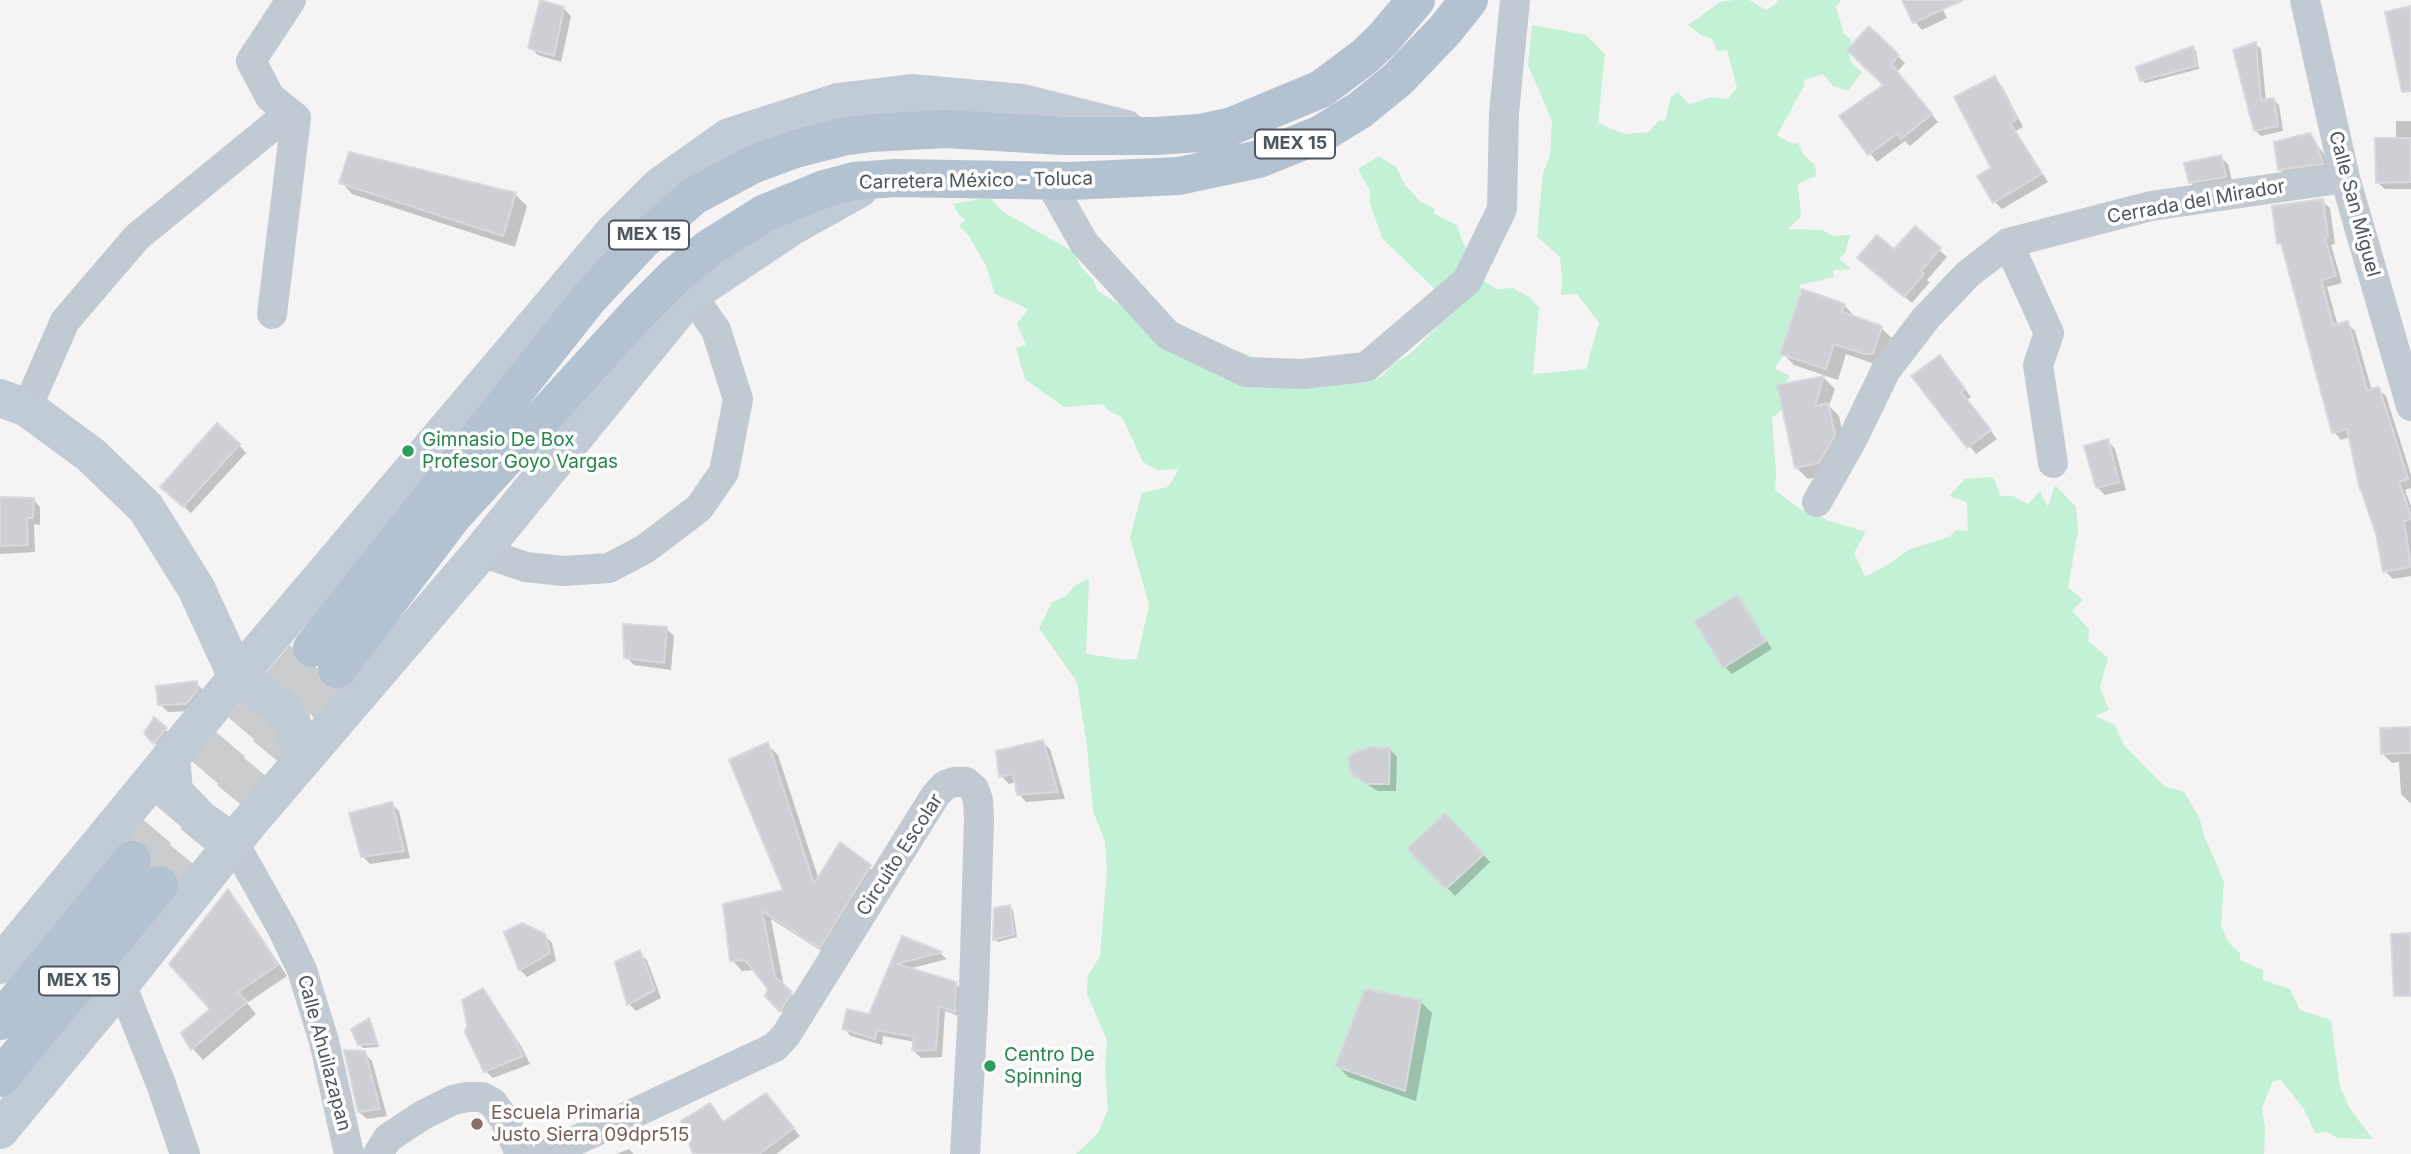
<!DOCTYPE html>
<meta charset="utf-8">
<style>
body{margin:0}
canvas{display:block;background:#f5f3f3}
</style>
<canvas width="2411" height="1154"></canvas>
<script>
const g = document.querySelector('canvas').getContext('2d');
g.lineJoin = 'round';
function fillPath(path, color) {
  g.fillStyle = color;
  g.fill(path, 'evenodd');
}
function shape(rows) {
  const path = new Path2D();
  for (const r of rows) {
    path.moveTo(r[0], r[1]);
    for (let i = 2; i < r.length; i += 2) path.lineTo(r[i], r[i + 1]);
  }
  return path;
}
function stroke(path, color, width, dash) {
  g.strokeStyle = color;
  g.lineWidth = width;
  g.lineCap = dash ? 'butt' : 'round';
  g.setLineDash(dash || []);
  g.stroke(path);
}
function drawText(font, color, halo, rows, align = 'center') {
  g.font = font + ' Inter,sans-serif';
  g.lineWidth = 7;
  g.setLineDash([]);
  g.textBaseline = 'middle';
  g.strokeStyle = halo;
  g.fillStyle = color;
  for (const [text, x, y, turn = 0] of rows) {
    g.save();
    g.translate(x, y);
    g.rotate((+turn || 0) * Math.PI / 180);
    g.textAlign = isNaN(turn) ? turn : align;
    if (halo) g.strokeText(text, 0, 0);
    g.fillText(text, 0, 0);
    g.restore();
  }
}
fillPath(shape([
 [1734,0,1749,0,1766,10,1776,4,1778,0,1841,0,1836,7,1844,34,1851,39,1849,55,1853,65,1862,72,1848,91,1833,86,1823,74,1804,80,1804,86,1777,135,1792,144,1798,143,1804,155,1815,165,1816,176,1798,184,1801,217,1788,229,1822,230,1833,236,1850,235,1845,253,1839,259,1851,269,1833,270,1834,277,1799,285,1810,306,1775,369,1790,376,1779,396,1788,405,1772,418,1776,473,1775,490,1799,508,1830,521,1866,532,1854,553,1865,577,1886,566,1910,549,1949,537,1956,530,1968,531,1967,502,1949,496,1965,479,1993,477,2001,496,2013,496,2028,504,2040,491,2048,507,2055,485,2076,507,2078,531,2068,587,2083,600,2072,611,2089,629,2088,641,2108,658,2100,687,2109,710,2095,716,2115,725,2124,745,2164,786,2184,792,2199,817,2205,838,2224,882,2221,926,2229,943,2240,953,2240,960,2263,970,2263,980,2290,989,2300,1010,2331,1020,2340,1087,2350,1109,2373,1139,2338,1138,2327,1132,2315,1133,2304,1109,2281,1080,2273,1081,2262,1108,2265,1127,2264,1154,1076,1154,1098,1133,1108,1110,1105,1068,1107,1040,1087,994,1088,976,1100,956,1107,869,1105,842,1093,811,1087,747,1077,682,1039,628,1052,602,1066,596,1075,585,1089,579,1086,654,1126,660,1137,659,1149,605,1130,537,1142,493,1168,487,1179,469,1158,470,1143,462,1122,417,1109,411,1103,404,1064,407,1025,379,1016,348,1026,345,1017,324,1028,309,995,294,987,268,969,236,959,226,965,220,959,215,953,204,989,197,1003,212,1074,252,1081,267,1092,278,1098,291,1152,325,1244,353,1303,380,1368,383,1382,376,1392,365,1411,353,1445,319,1437,291,1382,238,1370,203,1370,191,1358,169,1379,156,1396,167,1405,185,1421,202,1434,208,1434,214,1457,225,1463,243,1480,268,1468,272,1497,289,1513,288,1530,297,1539,308,1533,374,1586,369,1599,323,1577,294,1561,295,1562,280,1560,257,1537,237,1543,173,1550,156,1552,121,1528,65,1532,25,1586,35,1605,54,1598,123,1624,134,1649,132,1659,120,1665,121,1671,97,1678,92,1689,105,1711,97,1728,99,1737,88,1727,50,1717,51,1712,39,1699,34,1688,25,1720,2]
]), '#c3f1d5');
fillPath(shape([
 [1904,0,1938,0,1947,18,1922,30,1915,22],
 [563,8,571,16,561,62,538,55,530,47],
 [1869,29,1905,63,1897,72,1938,122,1910,146,1905,141,1877,162,1841,117,1885,85],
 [2255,44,2261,49,2266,101,2273,99,2279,105,2283,131,2261,136,2255,130],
 [2193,48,2196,51,2199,69,2145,83,2142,80],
 [1995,78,2002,86,2023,127,2016,131,2048,182,2002,209,1995,202],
 [2396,121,2411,121,2411,189,2385,189,2377,182,2396,140],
 [2309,135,2324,154,2329,171,2287,177,2280,169],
 [2221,157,2228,164,2233,185,2198,190,2190,182],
 [341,182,515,194,527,206,515,247,352,194],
 [2322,201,2330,208,2335,244,2331,245,2342,283,2327,287,2338,326,2347,323,2355,331,2372,391,2378,389,2386,396,2411,475,2411,488,2405,490,2411,506,2411,576,2393,579,2385,571,2378,534,2350,437,2341,440,2334,432,2285,249,2279,243],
 [1939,250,1947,257,1927,280,1930,282,1912,303,1867,265,1894,251],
 [1844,305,1855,317,1881,328,1893,339,1877,365,1846,354,1838,380,1794,365,1782,353],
 [1940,357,1971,397,1967,400,1997,439,1976,454,1914,376],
 [1824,378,1835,389,1829,406,1839,416,1846,447,1830,474,1808,479,1796,467,1779,387],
 [2108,441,2115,449,2126,490,2105,495,2097,487],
 [239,445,246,453,191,513,170,494],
 [0,499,33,499,40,507,40,525,34,524,35,552,0,554],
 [1737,597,1744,604,1772,649,1732,674,1725,667],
 [666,628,674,636,671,670,634,665,626,657],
 [196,683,204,691,194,711,168,712,160,704],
 [154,720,169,733,158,746,146,733],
 [2411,728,2411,803,2410,803,2401,794,2399,762,2392,763,2383,754],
 [1042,742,1050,749,1065,799,1026,802,1019,794,1016,782,1009,784,1001,776],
 [768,745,778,755,819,880,841,845,880,877,831,957,771,919,784,987,801,1003,791,1021,767,995,770,989,755,970,742,971,732,960,725,905,786,892],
 [1390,749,1397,757,1396,791,1378,791,1361,781,1353,773],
 [392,804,399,811,410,858,370,864,362,856],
 [1445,815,1490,862,1455,896,1410,849],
 [228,892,238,902,287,976,247,1003,256,1014,203,1060,193,1049,183,1034,212,1009],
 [1010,907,1013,910,1017,937,998,942,995,939],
 [544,935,552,943,556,961,527,977,520,970],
 [903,938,941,954,947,959,909,969,955,983,962,990,961,1017,945,1011,942,1057,921,1058,914,1051,915,1042,883,1036,882,1045,851,1036,844,1029,870,1016],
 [639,953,647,960,661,998,636,1011,629,1004],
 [483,990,490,998,521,1046,530,1064,493,1078,485,1071],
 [1420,1001,1432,1013,1416,1101,1348,1077,1337,1065],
 [369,1020,372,1023,379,1047,363,1048,359,1044],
 [364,1053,372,1061,387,1116,367,1119,359,1112],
 [773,1102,800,1136,776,1154,695,1154,710,1106,725,1123],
 [629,1149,634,1154,616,1154]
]), '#0003');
const building = shape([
 [540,0,564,7,554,56,528,48,540,0],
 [1902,0,1963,0,1913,23,1902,0],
 [2411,6,2411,91,2402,92,2385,12,2411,6],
 [1869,26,1899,55,1891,64,1932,114,1901,139,1897,134,1868,155,1839,116,1883,85,1847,50,1869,26],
 [2256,42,2261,100,2274,98,2278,126,2254,131,2233,50,2256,42],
 [2193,46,2196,66,2140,81,2136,67,2193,46],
 [1995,76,2017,119,2010,123,2042,174,1993,203,1977,176,1991,168,1954,97,1995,76],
 [2310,133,2317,145,2323,164,2278,170,2274,142,2310,133],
 [2375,138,2411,138,2411,182,2376,183,2375,138],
 [349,152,516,193,503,236,339,183,349,152],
 [2221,155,2226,177,2189,183,2184,163,2221,155],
 [2323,199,2328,237,2325,238,2336,276,2321,280,2333,325,2348,321,2367,390,2379,387,2408,479,2399,482,2411,516,2411,519,2404,521,2411,567,2383,572,2376,534,2361,490,2360,490,2347,429,2332,433,2281,243,2277,244,2272,206,2323,199],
 [1915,226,1941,248,1921,271,1924,274,1904,297,1857,258,1877,235,1894,249,1915,226],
 [1802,289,1845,304,1842,312,1882,326,1873,354,1864,354,1834,344,1826,369,1780,354,1802,289],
 [1940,355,1965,389,1961,392,1991,430,1967,448,1911,376,1940,355],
 [1824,376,1815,406,1828,403,1835,435,1819,463,1795,468,1777,385,1824,376],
 [217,423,240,444,183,507,160,487,217,423],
 [2108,439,2119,482,2096,488,2084,446,2108,439],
 [0,497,34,498,33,518,27,518,28,545,0,546,0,497],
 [1737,595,1766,641,1723,668,1694,621,1737,595],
 [623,624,667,627,664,663,624,658,623,624],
 [197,681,198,690,186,704,158,705,156,686,197,681],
 [154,717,167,728,153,744,144,733,154,717],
 [2411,727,2411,753,2381,754,2380,728,2411,727],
 [1043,740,1058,792,1017,795,1013,774,999,777,996,751,1043,740],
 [768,742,814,884,840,842,871,865,820,948,762,911,775,977,792,992,780,1012,765,996,768,989,745,960,730,961,723,904,783,890,729,760,768,742],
 [1368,747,1390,748,1389,784,1368,784,1351,774,1348,756,1368,747],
 [392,802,404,851,361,857,349,813,392,802],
 [1445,813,1484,854,1446,889,1407,849,1445,813],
 [228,889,278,965,238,992,247,1002,191,1050,181,1033,210,1009,169,964,228,889],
 [1010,905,1014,934,993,940,994,908,1010,905],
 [522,923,545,934,550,953,519,971,504,932,522,923],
 [2411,933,2411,996,2394,996,2391,934,2411,933],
 [902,936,942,952,897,964,956,982,955,1012,939,1006,936,1050,912,1051,914,1037,877,1030,875,1039,842,1029,847,1009,869,1014,902,936],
 [640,950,655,990,627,1005,615,962,640,950],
 [483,988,514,1037,523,1056,484,1072,465,1032,467,1025,462,1000,483,988],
 [1365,989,1421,1000,1405,1091,1335,1066,1365,989],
 [369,1018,377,1044,358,1045,351,1029,369,1018],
 [344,1050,365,1051,380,1109,358,1112,344,1050],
 [766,1093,794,1128,759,1154,693,1154,681,1121,710,1103,723,1122,766,1093]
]);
fillPath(building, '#cdcfd5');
stroke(building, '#d7d9de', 2);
stroke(shape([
 [132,860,312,648],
 [159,885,337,669]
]), '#caccce', 38, [38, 19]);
stroke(shape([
 [2305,0,2345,178,2411,406],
 [1049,181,1084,243,1168,335,1246,372,1302,374,1366,367,1467,281,1502,209,1504,113,1515,0],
 [2008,243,2049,333,2038,365,2053,463],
 [272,314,296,118,270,97,251,61,291,0],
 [27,408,65,321,137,237,289,113],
 [1817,502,1852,440,1886,370,1926,318,1968,274,2008,243,2151,206,2345,178],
 [481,552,526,567,563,571,609,568,645,549,699,508,724,472,738,399,716,330,691,294],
 [234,843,283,930,302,970,324,1041,349,1154],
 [121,984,161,1084,185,1154],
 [378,1154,388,1138,423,1115,453,1100,467,1097,482,1097,493,1103,505,1120,520,1154],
 [547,1154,775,1047,786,1035,935,796,945,785,954,782,966,782,974,789,978,800,979,818,974,990,965,1154]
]), '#c1cad2', 30);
stroke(shape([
 [0,398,27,408,91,455,146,508,196,588,237,677,279,706,291,720,304,759],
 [171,756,174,792,200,819,234,843],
 [0,965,237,677,613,233,660,186,729,137,838,102,911,93,1022,103,1126,129],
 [0,1130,121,984,248,824,481,552,691,294,791,227,859,189]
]), '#c1cbd6', 38);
stroke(shape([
 [312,648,589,298,641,242,694,196,752,165,795,149,842,137,871,133,946,129,1062,136,1155,136,1200,133,1232,126,1321,89,1364,57,1383,39,1416,0],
 [337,669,453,516,639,312,675,276,709,248,765,213,824,189,854,181,896,178,1071,181,1179,176,1259,159,1321,134,1360,110,1397,80,1445,30,1469,0],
 [0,1021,132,860],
 [0,1078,159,885]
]), '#b3c2d1', 38);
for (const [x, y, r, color] of [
 [408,451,7,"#2e9e5b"],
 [990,1066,7,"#2e9e5b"],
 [477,1124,7,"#8d6e63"]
]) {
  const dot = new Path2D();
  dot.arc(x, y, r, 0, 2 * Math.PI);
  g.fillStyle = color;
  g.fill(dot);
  stroke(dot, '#fff', 2.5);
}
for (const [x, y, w] of [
 [1295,144,80],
 [649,235,80],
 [79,981,80]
]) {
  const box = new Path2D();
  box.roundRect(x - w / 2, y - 14.5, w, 29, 5);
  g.fillStyle = '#fff';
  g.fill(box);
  stroke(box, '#4a5661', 2);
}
drawText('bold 18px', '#4a5661', null, [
 ["MEX 15",1295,144],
 ["MEX 15",649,235],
 ["MEX 15",79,981]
]);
drawText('19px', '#4a5661', '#fff', [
 ["Carretera México - Toluca",976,181,-1],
 ["Cerrada del Mirador",2196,202,-10],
 ["Calle San Miguel",2354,204,75],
 ["Circuito Escolar",900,855,-57],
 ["Calle Ahuilazapan",324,1053,75]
]);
drawText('19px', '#27864d', '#fff', [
 ["Gimnasio De Box",422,440],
 ["Profesor Goyo Vargas",422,462],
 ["Centro De",1004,1055],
 ["Spinning",1004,1077]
], 'left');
drawText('19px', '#785e54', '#fff', [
 ["Escuela Primaria",491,1113],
 ["Justo Sierra 09dpr515",491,1135]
], 'left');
</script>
